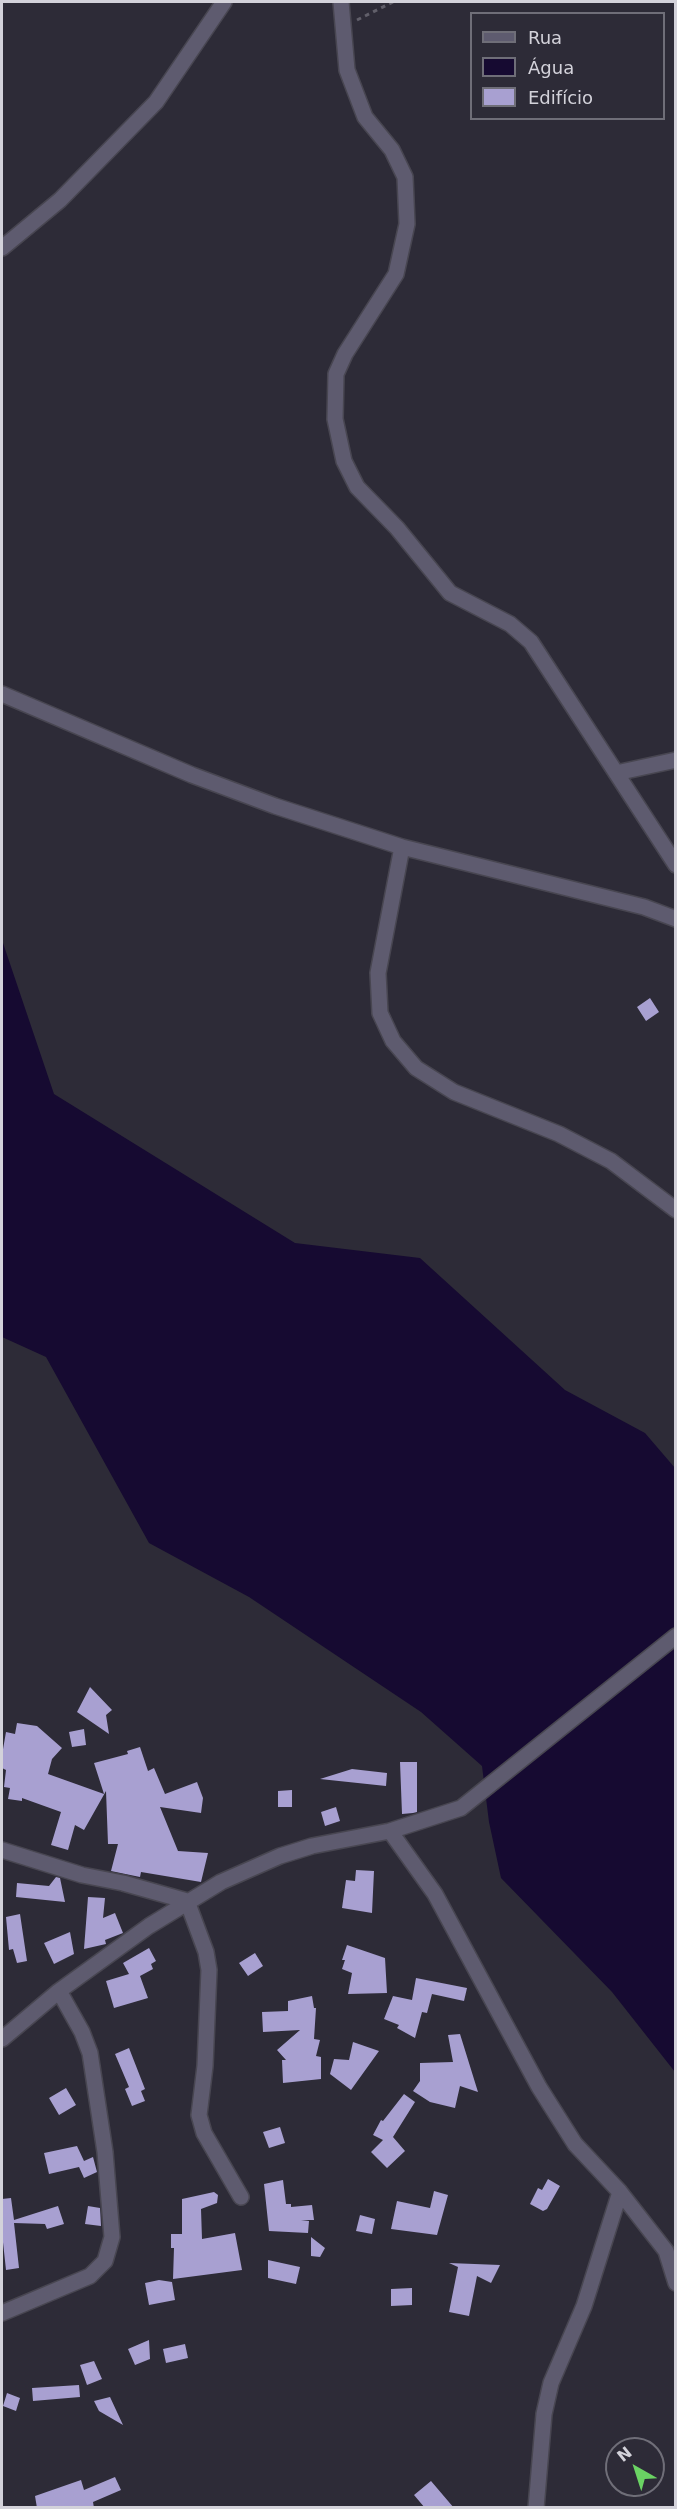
<!DOCTYPE html>
<meta charset="utf-8">
<style>
body{margin:0}
#map{position:relative;width:677px;height:2509px;overflow:hidden;background:#2d2b37;font-family:"DejaVu Sans",sans-serif}
canvas{display:block}
.frame{position:absolute;inset:0;border:3px solid #d3d2da;pointer-events:none}
.legend{position:absolute;left:470px;top:12px;width:195px;height:108px;box-sizing:border-box;background:#2d2b37;border:2px solid #6f6e78;margin:0;padding:8px 10px;list-style:none;font-size:18px;color:#d3d2da}
.legend li{display:flex;align-items:center;gap:12px;height:30px}
.legend b{width:30px;border:2px solid #6f6e78}
.north{position:absolute;left:605px;top:2437px;width:60px;height:60px;box-sizing:border-box;background:#2d2b37;border:2px solid #6f6e78;border-radius:50%;rotate:321deg;font-size:16px;font-weight:700;line-height:24px;text-align:center;color:#d3d2da}
.north::after{content:'';display:block;margin:auto;width:21px;height:27px;background:#6ad363;clip-path:polygon(50% 0,100% 100%,50% 72%,0 100%)}
</style>
<div id="map">
<canvas width="677" height="2509"></canvas>
<div class="frame"></div>
<ul class="legend">
<li><b style="height:8px;background:#5e5b6f"></b>Rua</li>
<li><b style="height:16px;background:#160a31"></b>Água</li>
<li><b style="height:16px;background:#a8a0d1"></b>Edifício</li>
</ul>
<div class="north">N</div>
</div>
<script>
const g = document.querySelector('canvas').getContext('2d');
g.lineJoin = 'round';
function fillPath(path, color) {
  g.fillStyle = color;
  g.fill(path, 'evenodd');
}
function shape(rows) {
  const path = new Path2D();
  for (const r of rows) {
    path.moveTo(r[0], r[1]);
    for (let i = 2; i < r.length; i += 2) path.lineTo(r[i], r[i + 1]);
  }
  return path;
}
function stroke(path, color, width, dash) {
  g.strokeStyle = color;
  g.lineWidth = width;
  g.lineCap = dash ? 'butt' : 'round';
  g.setLineDash(dash || []);
  g.stroke(path);
}
fillPath(shape([
 [2,940,54,1094,295,1243,420,1258,565,1390,645,1433,675,1468,675,2072,612,1992,501,1878,489,1822,482,1766,421,1712,249,1597,149,1543,46,1357,2,1337]
]), '#160a31');
fillPath(shape([
 [650,998,659,1012,646,1021,637,1007],
 [90,1687,112,1710,106,1715,109,1734,77,1712],
 [17,1723,37,1726,62,1748,52,1759,48,1774,104,1794,94,1763,128,1754,127,1751,140,1747,148,1771,154,1768,165,1794,197,1782,203,1798,201,1813,160,1807,178,1851,208,1853,201,1882,141,1872,140,1877,111,1871,118,1844,108,1844,106,1791,84,1830,75,1825,68,1850,51,1845,61,1812,22,1798,22,1801,8,1799,10,1788,4,1787,6,1770,2,1768,2,1755,6,1732,15,1734],
 [84,1729,86,1745,72,1747,69,1732],
 [400,1762,417,1762,417,1812,413,1813,402,1814],
 [352,1769,387,1773,386,1786,320,1779],
 [292,1790,292,1807,278,1807,278,1791],
 [336,1807,340,1821,325,1826,321,1812],
 [356,1870,374,1871,372,1913,342,1908,346,1880,355,1881],
 [56,1877,60,1878,65,1902,16,1897,17,1883,49,1886],
 [88,1897,105,1898,103,1918,115,1913,123,1933,105,1940,106,1944,84,1949],
 [20,1914,27,1961,17,1963,13,1949,9,1950,6,1917],
 [70,1932,74,1954,54,1964,44,1943],
 [347,1945,385,1958,387,1993,348,1994,352,1973,342,1969,345,1960,342,1960],
 [149,1948,156,1961,151,1964,153,1969,140,1976,148,1998,114,2008,106,1981,129,1974,123,1963],
 [255,1953,263,1966,248,1976,239,1963],
 [416,1978,467,1988,464,2001,432,1994,427,2013,422,2012,415,2038,397,2028,399,2025,384,2019,393,1996,412,2000],
 [312,1996,314,2008,316,2008,314,2039,320,2040,316,2056,321,2057,321,2079,283,2083,282,2060,286,2060,277,2050,300,2030,263,2032,262,2012,288,2011,288,2001],
 [460,2034,478,2092,460,2086,455,2108,430,2102,413,2091,420,2081,420,2063,453,2062,448,2035],
 [353,2042,379,2051,351,2090,330,2074,334,2059,349,2060],
 [129,2048,145,2089,141,2091,145,2101,132,2106,125,2089,129,2087,115,2054],
 [66,2088,76,2105,59,2115,49,2098],
 [404,2094,415,2102,393,2137,405,2151,387,2168,371,2152,383,2140,373,2135,381,2120,383,2121],
 [280,2127,285,2143,269,2148,263,2132],
 [77,2146,84,2161,93,2157,97,2172,84,2178,79,2167,49,2174,44,2153],
 [548,2179,560,2186,547,2209,543,2211,530,2204,538,2188,542,2190],
 [283,2180,286,2204,291,2204,291,2207,312,2205,314,2220,301,2220,309,2221,308,2233,269,2231,264,2184],
 [434,2191,448,2195,437,2235,391,2229,397,2201,430,2208],
 [214,2192,218,2195,217,2203,201,2209,202,2239,235,2233,242,2270,173,2279,174,2248,171,2248,171,2234,182,2234,182,2199],
 [11,2198,14,2220,58,2206,64,2224,47,2229,45,2224,14,2223,19,2268,6,2270,2,2233,2,2199],
 [88,2206,100,2208,101,2226,85,2224],
 [360,2215,375,2219,372,2234,356,2231],
 [311,2237,325,2248,320,2257,311,2256],
 [268,2260,300,2267,296,2284,268,2278],
 [449,2263,500,2265,491,2283,477,2276,469,2316,449,2312,458,2267],
 [159,2280,172,2282,175,2300,149,2305,145,2283],
 [412,2288,412,2305,391,2306,391,2289],
 [149,2340,150,2359,135,2365,128,2349],
 [185,2344,188,2358,166,2363,163,2349],
 [94,2361,102,2379,87,2385,80,2365],
 [79,2385,80,2397,33,2401,32,2388],
 [7,2393,20,2398,16,2411,3,2406],
 [110,2397,123,2425,99,2411,94,2401],
 [115,2477,121,2490,93,2502,94,2508,37,2508,35,2496,81,2480,84,2490],
 [431,2481,454,2508,425,2508,414,2495]
]), '#a8a0d1');
const minor = shape([
 [341,2,347,70,365,117,392,150,405,177,407,224,396,274,345,354,336,374,335,419,344,461,357,487,397,528,450,593,510,624,531,642,676,865],
 [2,248,60,200,156,102,224,2],
 [2,694,192,775,275,806,402,847,644,907,676,919],
 [616,773,676,760],
 [402,847,378,973,380,1013,393,1041,416,1068,454,1092,559,1134,611,1161,676,1210],
 [390,1831,435,1894,539,2087,575,2144,620,2192,666,2251,676,2283],
 [2,1850,82,1875,123,1883,187,1901,206,1952,209,1970,205,2066,199,2115,204,2133,241,2197],
 [2,2039,59,1991,149,1926,221,1882,280,1856,312,1846,390,1831,461,1808,676,1636],
 [2,2313,90,2276,105,2261,112,2237,105,2152,90,2053,82,2032,59,1991],
 [536,2508,544,2414,551,2383,584,2306,620,2192]
]);
stroke(minor, '#484651', 18);
stroke(shape([
 [357,20,393,2]
]), '#615f6a', 3, [4.5, 4.5]);
stroke(minor, '#5e5b6f', 15);
</script>
